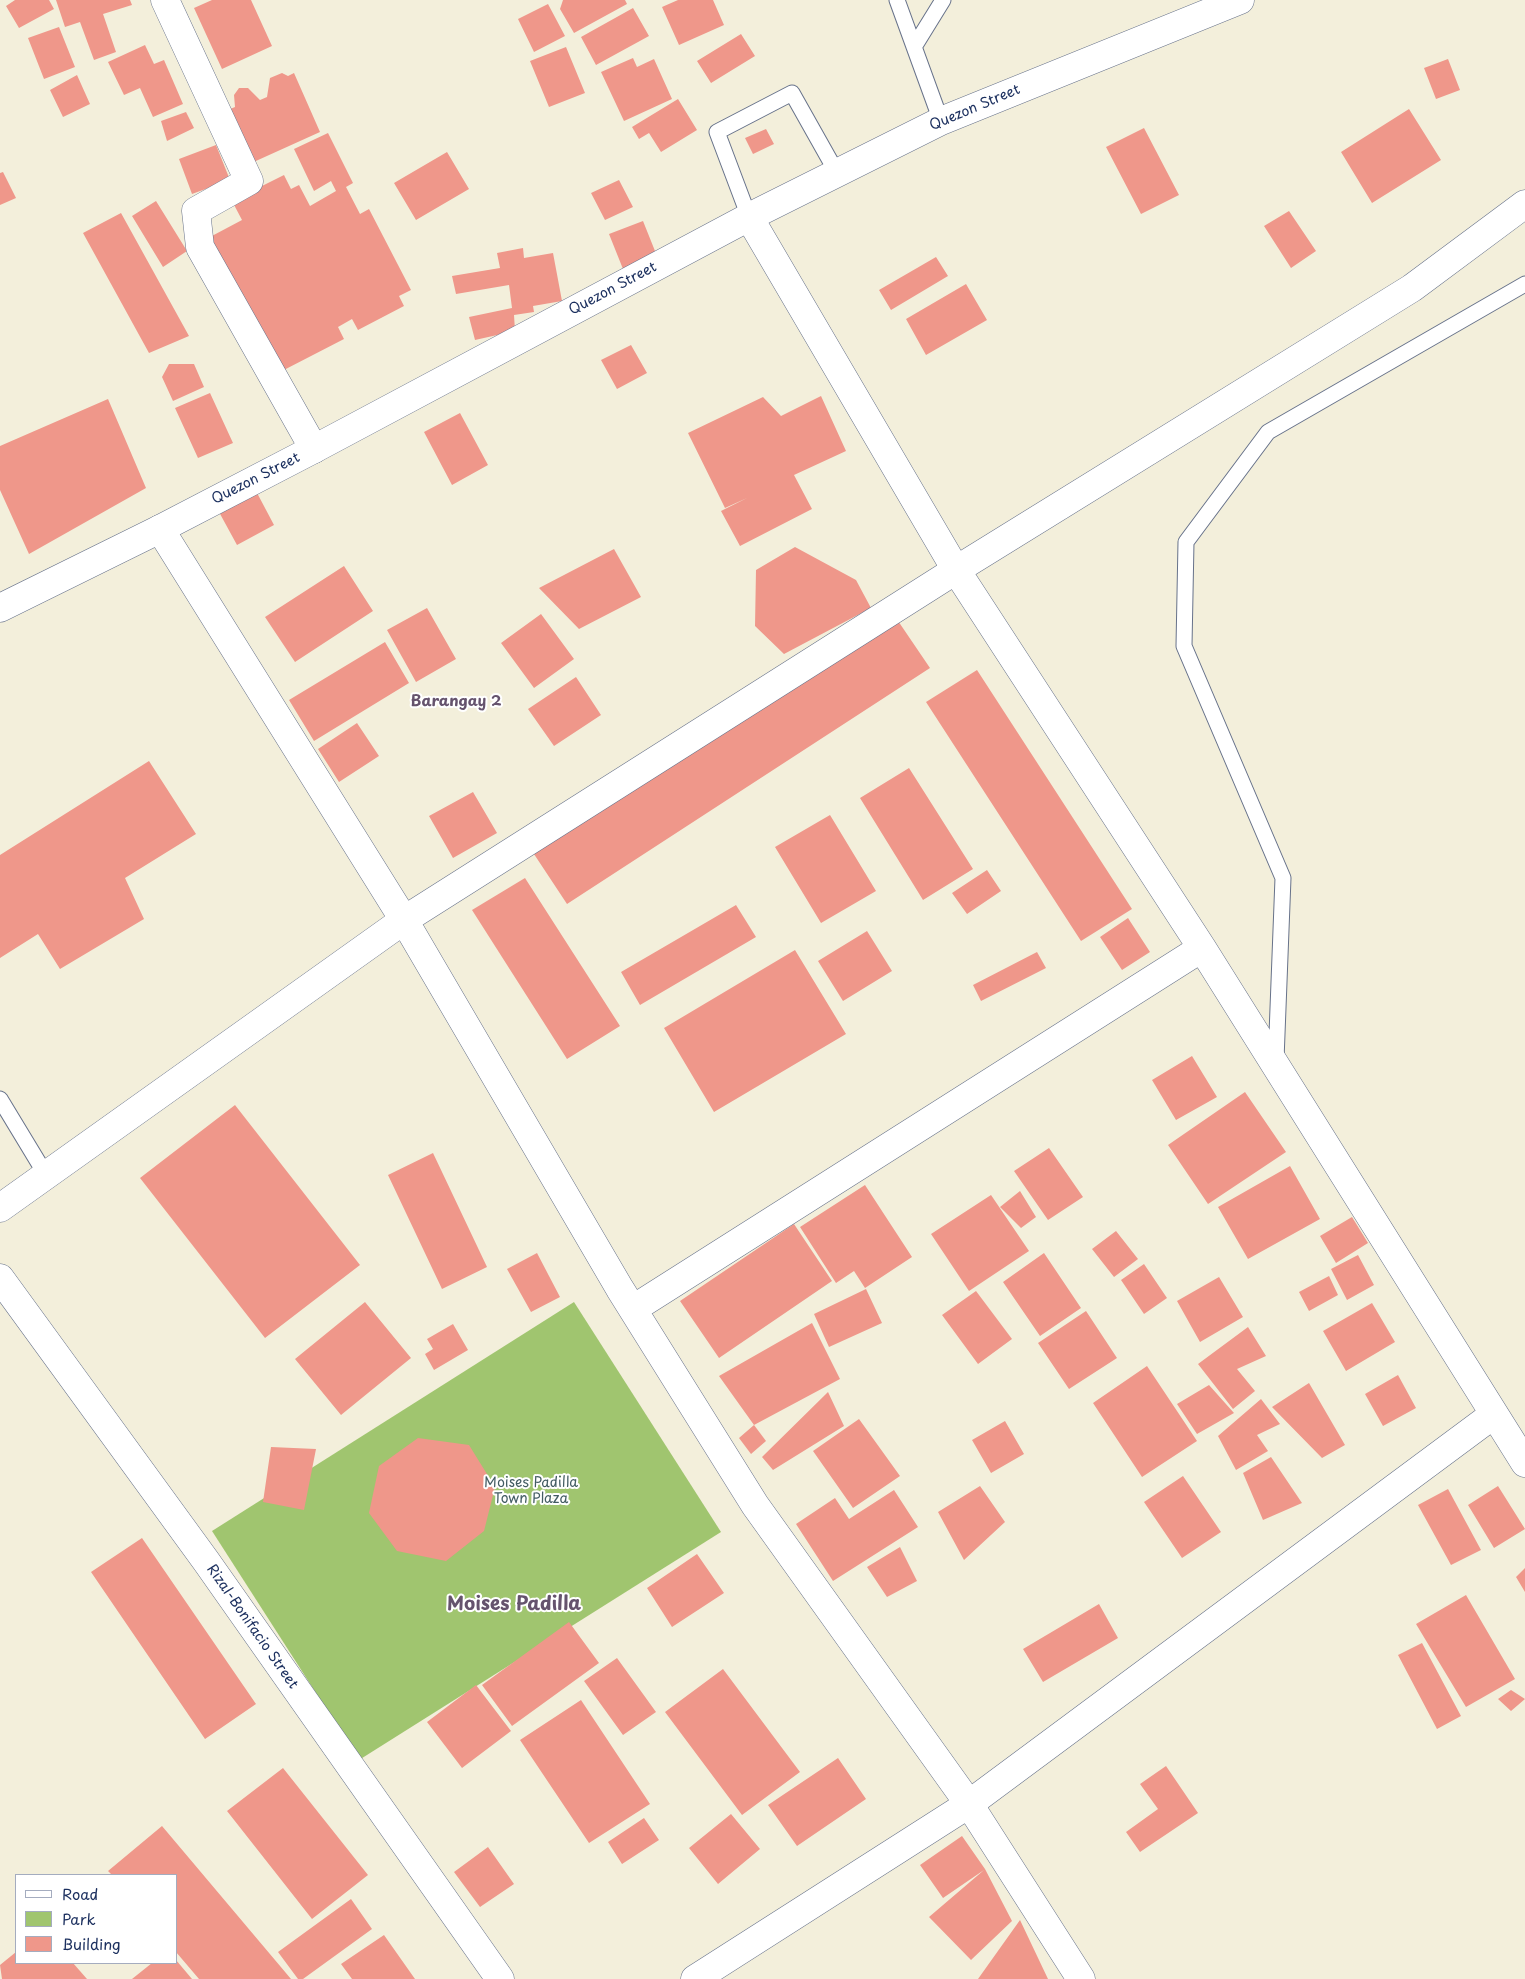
<!DOCTYPE html>
<style>
body{margin:0}
#map{position:relative;width:1525px;height:1979px;overflow:hidden;background:#f3efdb;font-family:"Playpen Sans",sans-serif}
canvas{display:block}
.legend{position:absolute;left:15px;top:1874px;width:162px;height:90px;box-sizing:border-box;background:#fff;border:1px solid #a4acbf;margin:0;padding:6px 9px;list-style:none;font-size:15px;color:#1b2f5e}
.legend li{display:flex;align-items:center;gap:10px;height:25px}
.legend b{width:25px;border:1px solid #a4acbf}
</style>
<div id="map">
<canvas width="1525" height="1979"></canvas>
<ul class="legend">
<li><b style="height:6px;background:#fff"></b>Road</li>
<li><b style="height:14px;background:#a0c56f"></b>Park</li>
<li><b style="height:14px;background:#ef978a"></b>Building</li>
</ul>
</div>
<script>
const g = document.querySelector('canvas').getContext('2d');
g.lineJoin = 'round';
function fillPath(path, color) {
  g.fillStyle = color;
  g.fill(path, 'evenodd');
}
function shape(rows) {
  const path = new Path2D();
  for (const r of rows) {
    path.moveTo(r[0], r[1]);
    for (let i = 2; i < r.length; i += 2) path.lineTo(r[i], r[i + 1]);
  }
  return path;
}
function stroke(path, color, width, dash) {
  g.strokeStyle = color;
  g.lineWidth = width;
  g.lineCap = dash ? 'butt' : 'round';
  g.setLineDash(dash || []);
  g.stroke(path);
}
function drawText(font, color, halo, rows, align = 'center') {
  g.font = font + ' "Playpen Sans",sans-serif';
  g.lineWidth = 4;
  g.setLineDash([]);
  g.textBaseline = 'middle';
  g.strokeStyle = halo;
  g.fillStyle = color;
  for (const [text, x, y, turn = 0] of rows) {
    g.save();
    g.translate(x, y);
    g.rotate((+turn || 0) * Math.PI / 180);
    g.textAlign = isNaN(turn) ? turn : align;
    if (halo) g.strokeText(text, 0, 0);
    g.fillText(text, 0, 0);
    g.restore();
  }
}
fillPath(shape([
 [574,1302,721,1532,359,1760,212,1531]
]), '#a0c56f');
fillPath(shape([
 [15,0,49,0,54,9,19,28,6,6],
 [56,0,130,0,132,5,103,14,116,52,94,60,80,22,65,27],
 [212,0,251,0,272,46,222,69,194,8],
 [563,0,625,0,627,4,574,33,560,9],
 [678,0,713,0,724,25,679,45,662,7],
 [548,4,565,36,534,52,518,19],
 [633,8,649,36,596,65,581,37],
 [59,27,75,67,44,79,28,38],
 [741,34,755,56,711,83,697,61],
 [145,45,154,64,164,60,183,104,153,117,140,88,124,95,108,62],
 [566,47,585,93,549,107,530,61],
 [633,58,637,67,654,59,672,99,624,121,601,72],
 [1448,59,1460,90,1436,99,1424,68],
 [282,73,288,76,294,73,320,132,247,165,223,112,235,107,234,95,239,88,248,88,260,100,267,97,270,78],
 [77,75,90,104,63,117,50,90],
 [678,99,697,130,661,152,649,133,639,139,632,127],
 [1409,109,1441,160,1372,203,1341,152],
 [186,112,194,128,167,141,161,121],
 [1144,128,1179,195,1141,214,1106,147],
 [766,129,774,144,753,154,745,138],
 [328,133,353,183,346,187,360,214,369,209,411,290,399,296,404,306,358,330,352,319,338,327,344,339,280,372,210,237,242,220,232,201,284,175,291,189,299,185,310,206,336,191,331,181,314,191,294,149],
 [216,145,230,180,192,194,179,159],
 [447,152,469,189,416,220,394,183],
 [3,172,16,198,0,205,0,173],
 [619,180,633,207,605,220,591,193],
 [156,201,187,251,163,267,132,216],
 [1289,211,1316,251,1291,268,1264,226],
 [121,213,189,336,149,353,83,233],
 [643,221,657,256,623,269,609,234],
 [523,248,524,258,553,253,562,301,533,306,534,312,514,315,515,331,475,340,469,317,512,308,509,285,456,294,452,276,500,268,497,253],
 [936,257,948,276,891,310,879,290],
 [966,284,987,320,926,355,906,319],
 [631,345,647,373,617,389,601,360],
 [169,364,194,364,204,387,173,401,162,377],
 [210,393,233,443,198,458,175,408],
 [821,396,846,451,794,475,812,509,740,546,721,511,747,498,725,508,688,433,763,397,781,416],
 [108,399,146,488,29,554,0,490,0,446],
 [460,413,488,465,452,485,424,432],
 [256,491,274,525,237,545,219,512],
 [795,547,856,580,871,608,784,654,755,626,756,570],
 [614,549,641,597,579,629,539,588],
 [344,566,373,611,295,662,265,617],
 [427,608,456,659,416,682,387,630],
 [892,612,930,668,567,904,530,848],
 [541,614,574,659,534,688,501,643],
 [385,642,409,683,314,741,289,700],
 [977,670,1132,909,1081,941,926,702],
 [576,677,601,715,554,746,528,709],
 [357,723,379,756,339,782,318,749],
 [149,761,196,834,125,878,144,919,60,969,38,934,0,958,0,855],
 [909,768,973,869,923,900,860,798],
 [473,792,497,833,453,858,429,816],
 [830,815,876,891,821,923,775,847],
 [987,870,1001,891,967,914,952,893],
 [525,878,620,1026,567,1059,472,910],
 [736,905,756,937,640,1005,621,972],
 [1128,918,1150,952,1122,970,1100,937],
 [867,931,892,971,843,1001,818,961],
 [795,950,846,1034,714,1112,664,1028],
 [1037,952,1046,968,981,1001,973,985],
 [1192,1056,1217,1097,1176,1120,1152,1080],
 [1245,1092,1286,1152,1208,1204,1168,1145],
 [235,1105,360,1265,265,1338,140,1178],
 [1049,1148,1083,1197,1048,1220,1014,1171],
 [433,1153,487,1267,442,1289,388,1175],
 [1290,1166,1320,1219,1248,1259,1218,1207],
 [865,1185,912,1257,865,1288,854,1271,836,1283,800,1227],
 [1020,1191,1036,1217,1021,1228,1000,1207],
 [991,1195,1029,1251,969,1291,931,1234],
 [1352,1217,1368,1243,1336,1263,1320,1236],
 [794,1224,832,1281,719,1358,680,1301],
 [1116,1231,1138,1259,1114,1277,1092,1249],
 [537,1253,560,1297,531,1312,507,1269],
 [1044,1253,1081,1308,1040,1336,1003,1282],
 [1358,1255,1374,1285,1347,1300,1331,1269],
 [1144,1264,1167,1298,1144,1314,1121,1280],
 [1329,1276,1338,1295,1309,1311,1299,1292],
 [1219,1277,1243,1317,1200,1342,1177,1301],
 [866,1289,882,1323,829,1347,814,1314],
 [976,1291,1012,1339,978,1364,942,1315],
 [365,1302,411,1358,341,1415,295,1359],
 [1372,1303,1395,1342,1346,1371,1323,1331],
 [1086,1311,1117,1358,1069,1389,1038,1343],
 [812,1323,840,1379,754,1425,766,1441,751,1454,739,1438,754,1425,719,1376],
 [453,1324,468,1350,434,1370,425,1354,433,1349,427,1339],
 [1248,1327,1266,1356,1237,1369,1255,1391,1233,1409,1198,1364],
 [1147,1366,1197,1441,1142,1477,1093,1403],
 [1398,1375,1416,1408,1383,1426,1365,1394],
 [1309,1383,1345,1445,1322,1458,1272,1407],
 [1209,1385,1234,1413,1197,1434,1177,1404],
 [828,1392,844,1426,773,1470,762,1457],
 [1261,1399,1280,1424,1257,1435,1268,1451,1236,1470,1218,1436],
 [859,1419,900,1476,853,1508,813,1451],
 [1005,1421,1024,1454,991,1473,972,1440],
 [418,1438,469,1445,495,1487,484,1531,446,1561,397,1551,369,1513,379,1466],
 [271,1447,316,1449,304,1510,263,1502],
 [1271,1457,1302,1503,1263,1520,1243,1473],
 [1183,1476,1221,1532,1182,1558,1144,1502],
 [980,1486,1005,1522,964,1560,938,1512],
 [1498,1486,1525,1529,1494,1548,1468,1505],
 [1448,1489,1481,1550,1451,1565,1418,1505],
 [894,1490,918,1527,833,1581,796,1524,835,1498,849,1519],
 [142,1538,256,1704,205,1739,91,1572],
 [900,1547,917,1581,887,1597,867,1567],
 [697,1554,724,1593,672,1627,647,1588],
 [1525,1568,1525,1592,1516,1577],
 [1466,1595,1515,1679,1466,1707,1416,1624],
 [1099,1604,1118,1638,1043,1682,1023,1649],
 [569,1622,599,1663,512,1726,482,1685],
 [1422,1643,1461,1716,1437,1729,1398,1655],
 [617,1658,656,1712,623,1735,584,1681],
 [723,1669,800,1772,742,1815,665,1712],
 [476,1685,511,1731,462,1768,427,1722],
 [1511,1690,1525,1699,1511,1711,1498,1699],
 [581,1700,650,1804,589,1843,520,1740],
 [838,1758,866,1799,797,1846,768,1805],
 [1166,1766,1198,1813,1140,1852,1126,1832,1158,1809,1140,1784],
 [283,1768,368,1875,312,1919,227,1811],
 [731,1814,760,1849,718,1884,689,1848],
 [644,1818,659,1840,622,1864,608,1842],
 [162,1826,291,1979,199,1979,176,1952,176,1875,112,1875,108,1871],
 [962,1836,985,1869,1012,1921,971,1960,929,1917,984,1870,943,1898,920,1865],
 [488,1847,514,1884,480,1907,454,1872],
 [351,1899,372,1929,303,1979,298,1979,278,1952],
 [1020,1920,1048,1979,978,1979],
 [384,1935,415,1979,352,1979,341,1964],
 [16,1952,16,1963,73,1963,87,1979,2,1979,0,1965],
 [176,1960,192,1979,132,1979,152,1963,176,1963]
]), '#ef978a');
const lane = shape([
 [897,0,941,121],
 [914,47,943,0],
 [749,217,717,132,792,93,837,173],
 [1276,1060,1283,878,1184,646,1186,542,1268,432,1525,284],
 [0,1099,46,1175]
]);
const street = shape([
 [165,0,249,181,196,211,200,247,314,449],
 [749,217,956,570,1202,948,1525,1463],
 [160,529,404,920,620,1289,755,1505,969,1804,1081,1979],
 [0,1208,404,920,956,570,1412,288,1525,204],
 [633,1309,1202,948],
 [695,1979,969,1804,1493,1415]
]);
const secondary = shape([
 [0,608,160,529,314,449,749,217,941,121,1240,0],
 [0,1278,206,1561,500,1979]
]);
stroke(lane, '#67728a', 17);
stroke(street, '#67728a', 29);
stroke(secondary, '#67728a', 29);
stroke(lane, '#fff', 15);
stroke(street, '#fff', 28);
stroke(secondary, '#fff', 28);
drawText('14px', '#1b2f5e', '#fff', [
 ["Quezon Street",975,108,-23],
 ["Quezon Street",613,289,-28],
 ["Quezon Street",256,479,-27],
 ["Rizal-Bonifacio Street",252,1627,55]
]);
drawText('14px', '#435c63', '#fff', [
 ["Moises Padilla",531,1483],
 ["Town Plaza",531,1499]
]);
drawText('bold 15px', '#65536d', '#fff', [
 ["Barangay 2",456,702]
]);
drawText('bold 19px', '#65536d', '#fff', [
 ["Moises Padilla",514,1605]
]);
</script>
